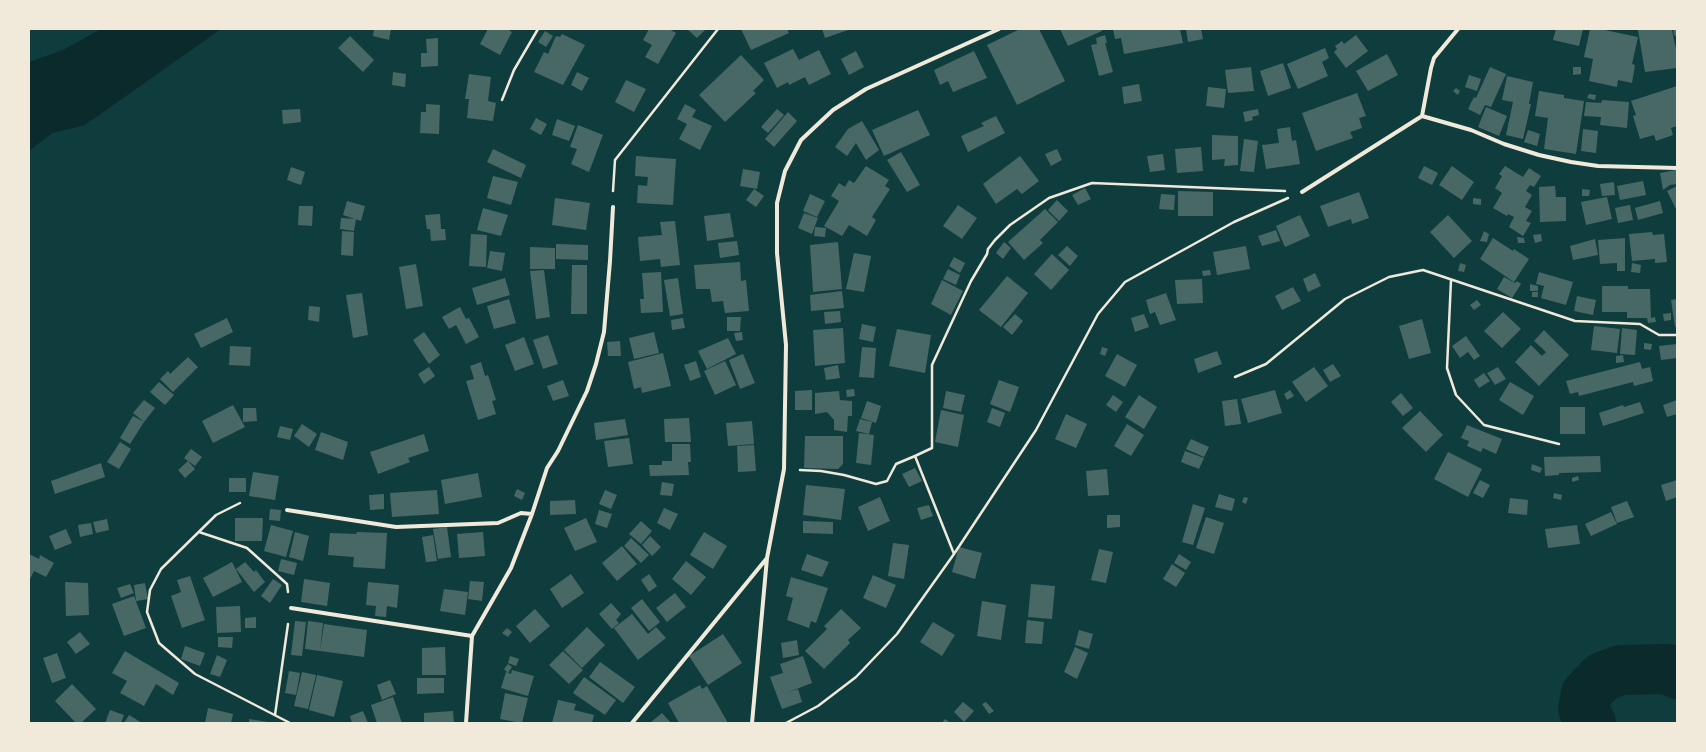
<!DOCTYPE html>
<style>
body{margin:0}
#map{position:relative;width:1706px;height:752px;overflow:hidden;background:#0f3d3e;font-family:Karla,sans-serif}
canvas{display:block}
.frame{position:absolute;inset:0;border:30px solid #f1e9da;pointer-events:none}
</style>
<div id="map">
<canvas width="1706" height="752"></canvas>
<div class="frame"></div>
</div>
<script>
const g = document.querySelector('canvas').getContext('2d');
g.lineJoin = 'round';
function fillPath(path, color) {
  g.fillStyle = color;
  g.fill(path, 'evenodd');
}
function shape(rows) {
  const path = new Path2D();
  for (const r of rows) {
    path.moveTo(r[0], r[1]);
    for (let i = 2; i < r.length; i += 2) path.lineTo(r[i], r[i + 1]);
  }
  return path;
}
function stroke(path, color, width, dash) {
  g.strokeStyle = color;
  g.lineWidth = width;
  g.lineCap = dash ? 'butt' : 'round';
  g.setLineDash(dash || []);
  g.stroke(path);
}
fillPath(shape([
 [101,29,221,29,85,125,52,133,29,151,29,62,63,50]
]), '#0a2a2b');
stroke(shape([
 [1591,723,1583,709,1586,694,1602,677,1621,670,1668,669,1677,674]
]), '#0a2a2b', 50);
fillPath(shape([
 [374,29,391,29,389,40,373,36],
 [488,29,507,29,512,32,500,55,480,44],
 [649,29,669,29,676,33,658,64,645,57,652,45,643,40],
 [687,29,704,29,705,30,697,38],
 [741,29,787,29,789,33,751,50],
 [822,29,851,29,825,38],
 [1020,29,1039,29,1065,81,1017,105,987,45],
 [1060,29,1101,29,1102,31,1068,46],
 [1113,29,1180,29,1183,43,1124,54,1121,38,1115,39],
 [1186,29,1201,29,1203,39,1188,42],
 [1556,29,1583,29,1579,46,1553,40],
 [1590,29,1600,29,1638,37,1632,64,1635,65,1632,83,1618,80,1617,87,1589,81,1593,59,1584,57],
 [1647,29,1672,30,1677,54,1677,68,1645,72,1638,30],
 [1673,29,1677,29,1677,37,1674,35],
 [545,31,553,36,546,47,538,42],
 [562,34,585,45,563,85,534,72,544,52,548,54,556,36,560,37],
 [1105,35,1107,43,1105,43,1113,72,1099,76,1091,45,1097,44,1096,38],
 [1356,35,1368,51,1346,68,1334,52,1337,49,1335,46,1342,41,1344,44],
 [350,36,374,60,363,72,338,48],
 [438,38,438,66,421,67,421,53,427,53,426,39],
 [1325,48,1329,58,1322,62,1328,76,1298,89,1287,64],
 [793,49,799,60,819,50,831,74,809,85,805,77,789,85,788,82,777,88,764,63],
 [856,51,864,67,849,75,841,59],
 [974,51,987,78,953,92,948,81,940,85,934,70],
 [1387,54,1398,75,1368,91,1356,71],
 [741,55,764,80,753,91,756,93,725,122,699,95],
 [1283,63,1291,88,1268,96,1260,71],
 [1251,67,1254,91,1228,93,1225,70],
 [1490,67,1506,74,1491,107,1485,105,1480,115,1468,109,1474,97,1476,98],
 [1573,67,1581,67,1581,74,1573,75],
 [393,72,406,74,405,87,392,85],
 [577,72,589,78,582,91,571,85],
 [469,74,491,77,488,101,496,103,493,121,467,118,469,99,465,99],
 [1469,75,1481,79,1477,91,1465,87],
 [1507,76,1533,82,1529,104,1531,104,1523,139,1506,135,1513,102,1502,100],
 [626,80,646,89,634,112,615,102],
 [1139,84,1142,101,1124,104,1122,87],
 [1677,86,1677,126,1671,128,1673,135,1656,141,1654,135,1640,139,1633,116,1636,115,1631,101],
 [1208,87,1226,89,1224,108,1206,106],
 [1456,88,1460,91,1458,95,1453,91],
 [1539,91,1564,95,1564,98,1584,101,1576,154,1544,149,1548,118,1535,116],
 [1357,93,1366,116,1359,118,1362,128,1350,132,1353,138,1316,151,1302,113],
 [1589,94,1596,95,1595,100,1587,98],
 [1602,100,1629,102,1627,128,1600,125,1601,117,1584,116,1586,102,1601,103],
 [426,104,440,105,439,134,420,133,421,112,426,112],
 [685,104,696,110,692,117,712,126,700,150,679,139,687,124,677,119],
 [1486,107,1507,116,1499,136,1478,127],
 [300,109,301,122,283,124,282,110],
 [777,109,784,115,768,133,761,127],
 [1258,109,1259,115,1252,117,1253,120,1245,122,1243,112],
 [918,110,930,135,884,156,872,130],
 [788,112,797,121,774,147,765,139],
 [996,116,1005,133,968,152,961,136,984,126,981,123],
 [536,118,547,124,541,135,530,129],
 [557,119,575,126,569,141,552,135],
 [862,121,879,150,866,160,856,143,847,156,835,147,848,129],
 [578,125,603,135,589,172,571,164,577,149,570,147],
 [1290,127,1292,141,1296,140,1300,164,1266,169,1262,145,1279,143,1277,129],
 [1583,129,1598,131,1596,153,1581,151],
 [1528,130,1540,134,1537,146,1524,142],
 [1212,135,1238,136,1238,165,1224,166,1225,159,1212,160],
 [1244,139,1258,141,1254,172,1240,171],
 [1201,147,1203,171,1177,173,1175,149],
 [493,149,526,165,521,178,487,162],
 [1057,149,1062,160,1051,166,1045,154],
 [901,152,920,185,907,192,887,160],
 [1163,154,1165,170,1150,172,1147,156],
 [636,156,676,159,673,205,637,203,638,185,647,186,648,177,635,176],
 [1020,156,1039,181,1022,194,1017,189,996,204,983,184],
 [866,166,889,180,885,186,890,189,872,217,876,220,867,236,849,225,842,236,824,226,839,201,831,196,839,183,845,187,849,180,854,183],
 [1424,166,1438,173,1432,185,1418,178],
 [1452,166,1474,182,1462,200,1439,185],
 [1505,166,1523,177,1529,168,1541,176,1534,187,1530,185,1526,191,1532,195,1525,207,1532,211,1526,221,1531,223,1523,236,1509,227,1514,217,1508,214,1507,216,1493,208,1502,193,1495,188,1502,176,1499,174],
 [291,167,305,172,301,185,287,180],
 [743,169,760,172,757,189,740,186],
 [1676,170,1677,184,1670,185,1663,190,1660,173],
 [493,176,518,182,511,205,487,198],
 [1643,181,1646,195,1620,200,1617,186],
 [1614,182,1615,195,1602,196,1600,184],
 [1555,186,1556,197,1566,197,1566,221,1540,222,1539,187],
 [1677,186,1677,211,1667,191],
 [1085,188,1091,199,1078,205,1072,195],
 [754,189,764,196,756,207,746,200],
 [1582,189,1590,190,1589,196,1582,196],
 [1178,191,1213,192,1213,216,1178,216],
 [1359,192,1369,218,1352,224,1351,219,1328,227,1320,206],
 [810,194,825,201,817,217,803,211],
 [1161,194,1175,195,1174,210,1159,209],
 [1607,197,1612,219,1586,225,1581,202],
 [555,198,590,203,586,230,552,225],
 [1473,198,1481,199,1481,205,1473,204],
 [1057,200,1068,211,1059,221,1048,210],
 [347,201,365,206,361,221,343,215],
 [1660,201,1663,213,1638,220,1635,208],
 [958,205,977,218,962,239,943,226],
 [1630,205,1633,220,1618,223,1615,208],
 [299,206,313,206,312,226,298,225],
 [483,208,508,215,501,236,477,230],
 [1045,209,1058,222,1040,240,1043,243,1024,260,1008,242],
 [730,213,734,237,707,241,704,216],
 [804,213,818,218,812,234,798,228],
 [440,214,441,229,445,229,446,240,431,241,430,229,427,229,425,215],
 [1300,215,1310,236,1285,247,1276,226],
 [1448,215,1472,241,1454,258,1430,232],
 [341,218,356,219,354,231,340,229],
 [675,221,680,265,661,267,660,259,640,261,638,237,662,235,660,222],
 [815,227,826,228,825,237,814,236],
 [1276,230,1280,241,1262,246,1258,236],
 [342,231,354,232,353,256,341,255],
 [1484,231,1489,234,1487,242,1480,241],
 [1652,232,1653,235,1664,234,1667,262,1655,263,1655,259,1632,261,1629,234],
 [471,234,487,235,486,267,469,266],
 [1541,234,1542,241,1535,243,1533,235],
 [1517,237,1524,238,1525,243,1518,243],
 [1493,238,1513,251,1514,249,1529,259,1514,282,1480,259],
 [1625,238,1625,271,1617,271,1617,263,1600,264,1598,240],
 [1595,239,1598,255,1573,260,1570,246],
 [737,241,739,255,720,258,718,243],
 [838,242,842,289,813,292,810,245],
 [1004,242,1011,248,1003,259,996,253],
 [556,244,588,245,588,260,556,259],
 [1067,246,1078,256,1070,266,1058,255],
 [1246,246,1250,269,1217,275,1213,252],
 [530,247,555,248,555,269,530,269],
 [490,251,505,253,502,271,487,268],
 [854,253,871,256,864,292,846,289],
 [1052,254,1069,270,1051,290,1034,274],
 [954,257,965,263,960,273,949,266],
 [740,262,741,281,746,280,749,311,725,313,723,301,712,302,710,289,696,289,694,265],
 [1460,263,1466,265,1464,272,1458,271],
 [1632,263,1641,265,1640,273,1631,272],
 [416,264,423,306,406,309,399,267],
 [572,265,587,265,587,314,571,314],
 [948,269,960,275,956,285,943,279],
 [544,270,550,317,536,319,530,271],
 [1210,270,1211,275,1203,276,1202,271],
 [661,272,663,312,641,313,640,299,644,299,642,273],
 [1539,272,1573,282,1566,305,1541,298,1544,286,1536,284],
 [1315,273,1321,286,1308,292,1303,279],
 [1007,276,1028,293,1001,327,979,310],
 [1504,277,1515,283,1517,281,1521,284,1512,298,1497,289],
 [505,278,510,295,477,305,472,288],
 [678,278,683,314,670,316,664,280],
 [1202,279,1203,303,1177,304,1175,280],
 [942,280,963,291,951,315,931,304],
 [1530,284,1538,286,1538,291,1530,291],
 [1602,286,1628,286,1628,289,1650,289,1651,318,1655,317,1656,322,1648,323,1647,318,1627,318,1627,312,1602,312],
 [1293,287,1301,301,1282,310,1275,296],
 [842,291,844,308,811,311,810,295],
 [1532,292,1538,292,1538,297,1532,297],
 [362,293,368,335,353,338,346,295],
 [1166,293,1176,320,1160,325,1155,312,1150,314,1146,300],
 [1577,296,1596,300,1593,315,1574,311],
 [509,299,516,323,494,329,487,306],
 [1677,299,1677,326,1675,327,1671,300],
 [1477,300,1481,305,1474,310,1470,305],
 [309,306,320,307,319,322,308,320],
 [460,307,466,319,469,318,479,337,466,344,456,325,449,329,442,317],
 [840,311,841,322,825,324,824,312],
 [1503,312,1521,329,1502,348,1484,331],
 [1671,313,1671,320,1664,321,1663,314],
 [1015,314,1023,321,1012,335,1003,327],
 [1144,314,1149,327,1135,332,1131,318],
 [727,317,741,317,740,331,727,331],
 [227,318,233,332,201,348,194,334],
 [683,318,685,328,672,330,671,320],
 [1422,319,1431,353,1409,359,1399,326],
 [862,324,876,327,873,342,859,339],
 [1594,326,1620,329,1617,353,1591,350],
 [843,328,845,363,815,366,813,330],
 [1622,328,1637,330,1635,355,1620,354],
 [897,329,931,335,925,373,889,366],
 [1544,330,1569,355,1539,386,1515,362,1531,345,1542,356,1546,352,1534,341],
 [424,332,440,355,429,364,413,340],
 [654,332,659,353,634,359,629,338],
 [742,332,743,340,736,341,734,333],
 [548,335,558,364,543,369,533,340],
 [1466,336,1480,356,1474,360,1468,352,1460,358,1452,346],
 [524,337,534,364,515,371,505,345],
 [728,338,736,354,707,369,698,351],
 [620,341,621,356,608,356,607,342],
 [1644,343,1652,344,1651,350,1644,349],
 [1677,344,1677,358,1661,360,1659,346],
 [230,346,251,347,250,366,229,365],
 [862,347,876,348,874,378,859,377],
 [1102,347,1108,349,1105,356,1100,354],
 [1217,351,1222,364,1198,373,1194,359],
 [663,353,671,386,642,393,641,387,634,389,628,362],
 [743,354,755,383,740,389,729,360],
 [1117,354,1137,365,1125,387,1105,376],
 [1623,355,1624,362,1616,363,1616,356],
 [188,357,198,367,173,392,160,379,168,371,170,374],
 [696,361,701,377,690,381,684,365],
 [725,361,736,385,715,395,704,371],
 [481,362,485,376,488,375,496,400,492,401,496,414,478,420,466,381,474,379,470,366],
 [1640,362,1642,369,1650,367,1653,381,1634,386,1633,382,1579,396,1578,392,1570,394,1566,381],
 [1333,364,1341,376,1330,382,1323,370],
 [838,365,840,378,826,380,824,368],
 [429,367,435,376,424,384,418,374],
 [1314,367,1328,386,1306,402,1292,382],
 [1498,367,1506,379,1495,385,1487,373],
 [1484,373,1490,381,1479,388,1474,380],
 [563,380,569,396,553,401,547,386],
 [999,380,1019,387,1010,412,990,404],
 [159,382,174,395,165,405,150,392],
 [1510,382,1534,396,1523,415,1499,400],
 [854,389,855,396,847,397,846,390],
 [812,390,812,410,795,410,795,391],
 [1275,390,1282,413,1248,423,1241,399],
 [1290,390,1294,396,1287,400,1284,394],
 [839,391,840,400,852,401,852,416,848,416,847,432,834,430,834,420,827,412,815,414,815,393],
 [946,391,965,395,961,412,943,408],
 [1401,393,1413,408,1403,416,1391,402],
 [1113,395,1123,402,1116,412,1106,405],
 [1139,395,1157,407,1144,429,1125,417],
 [1237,399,1241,424,1225,426,1222,401],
 [144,400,155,408,144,422,133,413],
 [1677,400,1677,414,1667,417,1663,405],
 [867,401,881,406,876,423,861,418],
 [1640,402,1644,413,1603,426,1599,413,1623,405,1624,407],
 [233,405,245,427,213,443,202,421],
 [1560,407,1585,407,1585,434,1560,434],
 [243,408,256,408,257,421,243,422],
 [992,408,1005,413,1000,427,987,422],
 [941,410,964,415,958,447,935,442],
 [1420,411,1443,435,1426,452,1402,428],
 [1066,414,1087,424,1076,448,1055,439],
 [133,416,144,422,130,444,120,438],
 [689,418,691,442,665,442,664,419],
 [625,419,628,435,596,440,594,423],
 [860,419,872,422,869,434,856,431],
 [752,421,754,444,728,446,726,423],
 [302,424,317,434,309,447,294,436],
 [1127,424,1144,435,1131,456,1114,446],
 [1467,425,1502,439,1496,454,1483,448,1481,452,1467,446,1469,441,1461,438],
 [280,426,293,429,290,440,277,437],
 [321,432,348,442,343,460,315,450],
 [859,433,874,435,871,465,856,463],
 [424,434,429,451,408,458,410,462,378,474,370,452],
 [805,436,843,436,843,464,838,469,804,468],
 [629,438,633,464,608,467,604,441],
 [1191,439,1209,447,1204,457,1186,449],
 [120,442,131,449,119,469,107,462],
 [672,444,690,444,691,462,688,462,689,475,650,476,649,465,662,465,662,461,672,461],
 [754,445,756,471,738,472,737,446],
 [191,449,202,457,195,466,184,458],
 [1185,451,1204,458,1199,469,1181,462],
 [1448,452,1482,469,1468,497,1434,479],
 [1600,456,1601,472,1559,473,1559,475,1545,476,1544,457],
 [188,461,195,469,185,478,178,470],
 [101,463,105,477,55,494,51,481],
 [1532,464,1542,468,1540,473,1531,470],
 [915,468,922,481,909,487,902,474],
 [1107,469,1109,495,1088,496,1086,471],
 [253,472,279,476,275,500,249,496],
 [478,473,482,497,445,504,441,480],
 [1578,476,1579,480,1572,482,1572,478],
 [229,478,246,478,246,492,229,492],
 [1480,480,1490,485,1483,498,1473,493],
 [1677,480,1677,497,1666,501,1661,485],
 [662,482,674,484,672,496,660,495],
 [806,485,845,489,841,520,803,515],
 [517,489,525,493,522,500,514,496],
 [437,490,439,514,392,517,390,493],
 [605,490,617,495,611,509,599,504],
 [1554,493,1562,495,1561,500,1553,498],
 [384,494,384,509,370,510,369,495],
 [1219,494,1235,499,1232,511,1215,507],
 [880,497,890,521,868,531,858,507],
 [1244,497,1248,498,1246,504,1242,502],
 [1510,498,1528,500,1527,515,1508,513],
 [575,500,576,514,550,515,550,501],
 [1627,501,1634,517,1617,523,1611,507],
 [1193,504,1205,508,1193,545,1182,542],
 [929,505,933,516,921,520,917,508],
 [664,508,678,514,670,530,657,523],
 [270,509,281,510,280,521,269,520],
 [599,510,612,514,607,528,595,524],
 [1611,512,1617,524,1591,536,1585,524],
 [1107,515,1120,515,1120,527,1107,528],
 [1206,517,1224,523,1214,554,1196,548],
 [235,518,263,518,262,541,235,541],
 [586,518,597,542,575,551,564,528],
 [107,519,109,530,96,533,93,522],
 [641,521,652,531,641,544,629,534],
 [803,521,833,522,833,534,803,533],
 [91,523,93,534,80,537,78,525],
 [271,525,293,531,286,557,264,551],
 [1577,525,1580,544,1548,548,1545,529],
 [447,527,451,557,438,559,433,529],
 [66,529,72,543,55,550,49,536],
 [295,532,309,536,303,561,289,557],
 [357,532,387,533,385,569,353,567,354,557,328,555,330,533,356,534],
 [483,532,485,556,459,558,457,534],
 [704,532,727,546,713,569,690,555],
 [433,535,437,561,426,562,422,537],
 [650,536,661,547,652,556,642,545],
 [631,538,649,555,641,563,624,546],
 [893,543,909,545,904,579,888,576],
 [622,546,637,564,617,581,602,563],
 [959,547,982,553,975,579,952,572],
 [1099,549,1113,552,1106,583,1091,580],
 [29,554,39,559,40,555,54,563,46,577,34,571,29,581],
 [807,554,829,562,822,577,801,570],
 [1179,554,1191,562,1186,570,1174,563],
 [281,559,297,563,294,575,278,571],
 [686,561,706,577,691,595,672,579],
 [232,562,242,582,213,597,203,578],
 [245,562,254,572,256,570,265,582,254,592,236,569],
 [1172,564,1185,573,1176,587,1163,579],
 [571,574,584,593,562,608,550,589],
 [649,574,657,586,649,592,641,580],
 [873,575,896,585,886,608,863,598],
 [190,576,205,620,182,628,171,596,181,592,177,580],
 [791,577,828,588,816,623,811,621,809,628,787,620,793,598,786,596],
 [273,579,282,585,270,603,261,596],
 [304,579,330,583,327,606,301,602],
 [470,581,484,582,482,601,468,599],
 [65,582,88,583,89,615,66,616],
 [368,582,399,585,397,608,387,606,386,617,375,616,376,606,366,605],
 [145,583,148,599,136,601,134,585],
 [130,584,134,593,121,598,117,588],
 [1031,584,1055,586,1052,619,1028,617],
 [444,589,468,592,465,615,440,611],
 [675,593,686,607,667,622,656,608],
 [134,596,146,628,124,636,112,604],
 [642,599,660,622,649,631,631,608],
 [982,601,1006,605,1001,640,977,636],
 [611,603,621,614,616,620,619,623,612,629,599,614],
 [240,606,241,632,217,633,216,607],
 [535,609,550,626,530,643,516,626],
 [841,609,861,628,848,640,850,643,824,669,805,651,827,629,824,626],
 [632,614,648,634,656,627,666,638,638,660,614,628],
 [256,617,256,628,245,628,245,618],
 [1027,620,1044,622,1042,644,1025,643],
 [295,621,306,622,302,656,291,655],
 [308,621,323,623,320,651,305,649],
 [933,622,955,635,942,656,920,642],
 [324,624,367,630,364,657,320,651],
 [587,627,605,645,582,668,564,650],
 [507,628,512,632,508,637,502,633],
 [1079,630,1093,634,1089,649,1075,645],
 [80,632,90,644,76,654,67,642],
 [723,634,742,663,708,685,689,656],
 [218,637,233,637,232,648,218,647],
 [797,640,799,655,783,658,781,643],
 [185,646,205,653,200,666,181,659],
 [445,647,446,675,422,675,422,648],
 [1075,647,1088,653,1077,679,1064,672],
 [125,651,179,683,173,695,156,684,144,706,120,693,127,681,112,673],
 [563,651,583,670,569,684,549,665],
 [57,653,66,678,52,683,43,658],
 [217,655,227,660,220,677,210,674],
 [510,656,519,659,516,666,508,663],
 [803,656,812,683,786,693,798,689,802,702,782,709,770,677,783,673,780,664],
 [600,662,635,687,623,703,589,677],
 [508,664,512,667,508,673,504,669],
 [512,670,534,676,528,696,501,688,506,672,511,674],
 [289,671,300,673,296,695,285,693],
 [302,672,316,675,308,709,294,706],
 [317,675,343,681,334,717,309,710],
 [584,677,616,700,605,715,573,693],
 [417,678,444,678,444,693,417,694],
 [390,680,396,694,382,700,377,685],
 [72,684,96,709,81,723,76,723,55,701],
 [700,685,702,689,707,686,728,723,679,723,668,703],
 [505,693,528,698,522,723,500,719],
 [393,697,402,723,377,723,371,705],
 [558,700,576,704,574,710,594,715,592,723,552,723],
 [963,702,974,711,964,722,954,712],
 [986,702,994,711,989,714,982,704],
 [208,708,233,714,231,723,205,723],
 [110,710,124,715,121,723,105,723],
 [363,711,368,723,352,723,350,716],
 [453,711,454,723,424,723,424,713],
 [662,713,671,723,650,723],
 [129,715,142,723,124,723],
 [249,719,268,722,268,723,249,723],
 [945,719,950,723,942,723]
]), '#486865');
stroke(shape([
 [502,100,514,70,538,29],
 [613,191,615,160,718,29],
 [1451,280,1447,368,1456,395,1484,425,1559,444],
 [1235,377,1266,364,1345,299,1389,277,1423,270,1575,321,1640,324,1659,335,1677,335],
 [800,470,821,471,844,475,876,484,887,481,896,464,915,456],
 [240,503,216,515,161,569,150,590,147,612,159,643,195,674,290,723],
 [199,532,247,548,287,584,288,592],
 [954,554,915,456,932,448,932,365,971,281,987,254,988,249,995,240,1010,225,1049,198,1092,183,1285,191],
 [275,715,288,624],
 [786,723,818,706,856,677,897,634,954,554,1036,430,1098,314,1125,282,1234,222,1288,198]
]), '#f1e9da', 2.5);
stroke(shape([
 [1422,116,1471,130,1504,144,1539,155,1571,162,1598,166,1677,168],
 [1302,192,1422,116,1431,68,1434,58,1458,29],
 [287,510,396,527,498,523,521,513,532,514],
 [291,608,472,636],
 [466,723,472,636,511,568,532,514,547,468,558,451,587,391,596,364,604,332,610,261,613,207],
 [632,723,767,558],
 [752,723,767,558,784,469,786,345,777,253,777,203,785,171,801,140,833,110,866,89,999,29]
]), '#f1e9da', 4);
</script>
